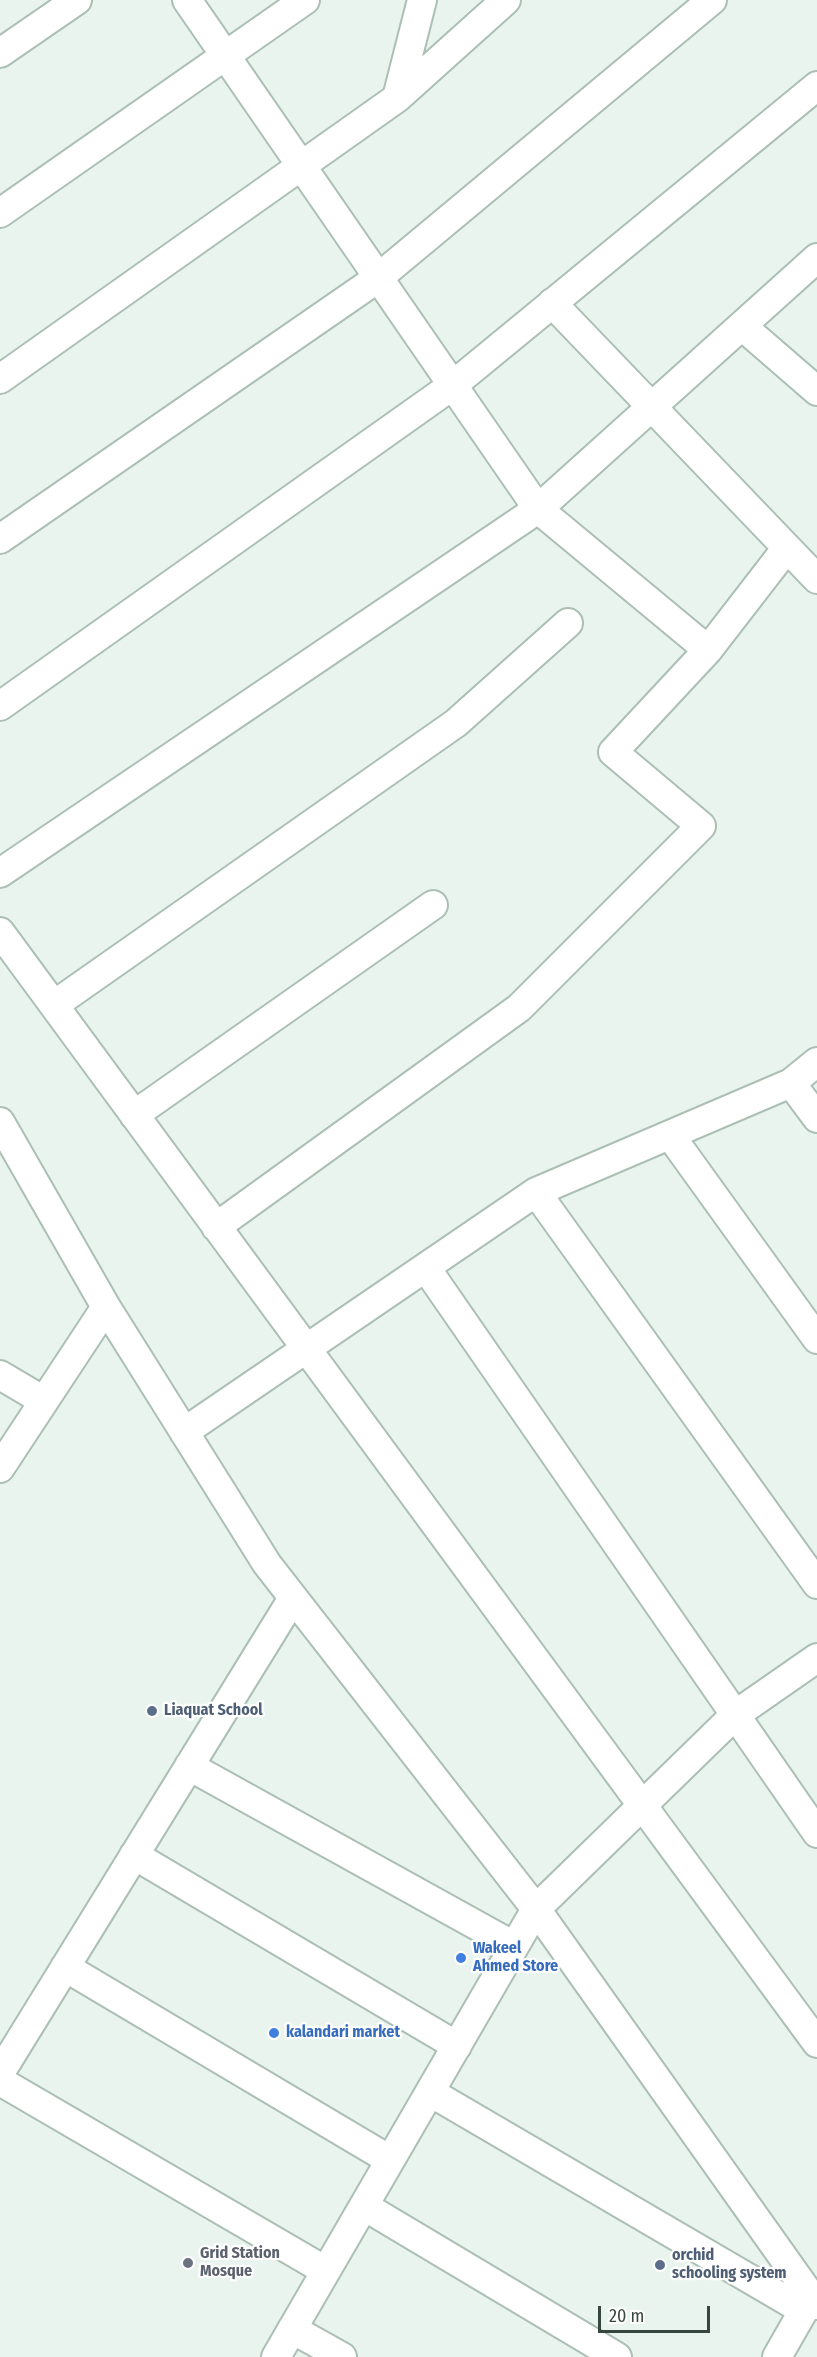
<!DOCTYPE html>
<style>
body{margin:0}
#map{position:relative;width:817px;height:2357px;overflow:hidden;background:#e9f4ee;font-family:"Fira Sans Condensed",sans-serif}
canvas{display:block}
.scale{position:absolute;left:598px;top:2306px;width:112px;height:27px;box-sizing:border-box;border:3px solid #37473e;border-top:0;padding-left:8px;font-size:18px;line-height:21px;white-space:nowrap;color:#37473e;-webkit-text-stroke:4px #fff;paint-order:stroke}
</style>
<div id="map">
<canvas width="817" height="2357"></canvas>
<div class="scale">20 m</div>
</div>
<script>
const g = document.querySelector('canvas').getContext('2d');
g.lineJoin = 'round';
function shape(rows) {
  const path = new Path2D();
  for (const r of rows) {
    path.moveTo(r[0], r[1]);
    for (let i = 2; i < r.length; i += 2) path.lineTo(r[i], r[i + 1]);
  }
  return path;
}
function stroke(path, color, width, dash) {
  g.strokeStyle = color;
  g.lineWidth = width;
  g.lineCap = dash ? 'butt' : 'round';
  g.setLineDash(dash || []);
  g.stroke(path);
}
function drawText(font, color, halo, rows, align = 'center') {
  g.font = font + ' "Fira Sans Condensed",sans-serif';
  g.lineWidth = 4.5;
  g.setLineDash([]);
  g.textBaseline = 'middle';
  g.strokeStyle = halo;
  g.fillStyle = color;
  for (const [text, x, y, turn = 0] of rows) {
    g.save();
    g.translate(x, y);
    g.rotate((+turn || 0) * Math.PI / 180);
    g.textAlign = isNaN(turn) ? turn : align;
    if (halo) g.strokeText(text, 0, 0);
    g.fillText(text, 0, 0);
    g.restore();
  }
}
const minor = shape([
 [187,0,538,509,708,650],
 [0,53,77,0],
 [397,98,506,0],
 [0,213,305,0],
 [552,303,817,579],
 [742,326,817,391],
 [0,379,397,98,422,0],
 [0,539,378,278,712,0],
 [0,706,453,385,817,86],
 [0,873,538,509,817,258],
 [0,932,817,2043],
 [54,1005,456,723,568,623],
 [791,1083,817,1118],
 [134,1115,433,905],
 [0,1122,106,1307,267,1564,536,1909,817,2305],
 [670,1135,817,1339],
 [536,1192,817,1584],
 [216,1227,519,1008,701,826,613,752,708,650,786,549],
 [426,1268,817,1833],
 [0,1375,44,1401],
 [184,1432,536,1192,791,1083,817,1062],
 [0,1468,106,1307],
 [189,1766,514,1946],
 [134,1855,457,2046],
 [65,1967,390,2160],
 [0,2073,293,1598],
 [0,2081,326,2271],
 [430,2092,803,2310],
 [364,2206,617,2357],
 [292,2329,342,2357],
 [276,2357,536,1909,735,1715,817,1658],
 [777,2357,813,2294]
]);
stroke(minor, '#abbfb4', 32);
stroke(minor, '#fff', 28);
for (const [x, y, r, color] of [
 [152,1711,6,"#5c6f8a"],
 [461,1958,6,"#3f7fe0"],
 [274,2033,6,"#3f7fe0"],
 [188,2263,6,"#6b7280"],
 [660,2265,6,"#5c6f8a"]
]) {
  const dot = new Path2D();
  dot.arc(x, y, r, 0, 2 * Math.PI);
  g.fillStyle = color;
  g.fill(dot);
  stroke(dot, '#fff', 2);
}
drawText('bold 16px', '#4e5e75', '#fff', [
 ["Liaquat School",164,1711],
 ["orchid",672,2256],
 ["schooling system",672,2274]
], 'left');
drawText('bold 16px', '#366cbe', '#fff', [
 ["Wakeel",473,1949],
 ["Ahmed Store",473,1967],
 ["kalandari market",286,2033]
], 'left');
drawText('bold 16px', '#5b616d', '#fff', [
 ["Grid Station",200,2254],
 ["Mosque",200,2272]
], 'left');
</script>
